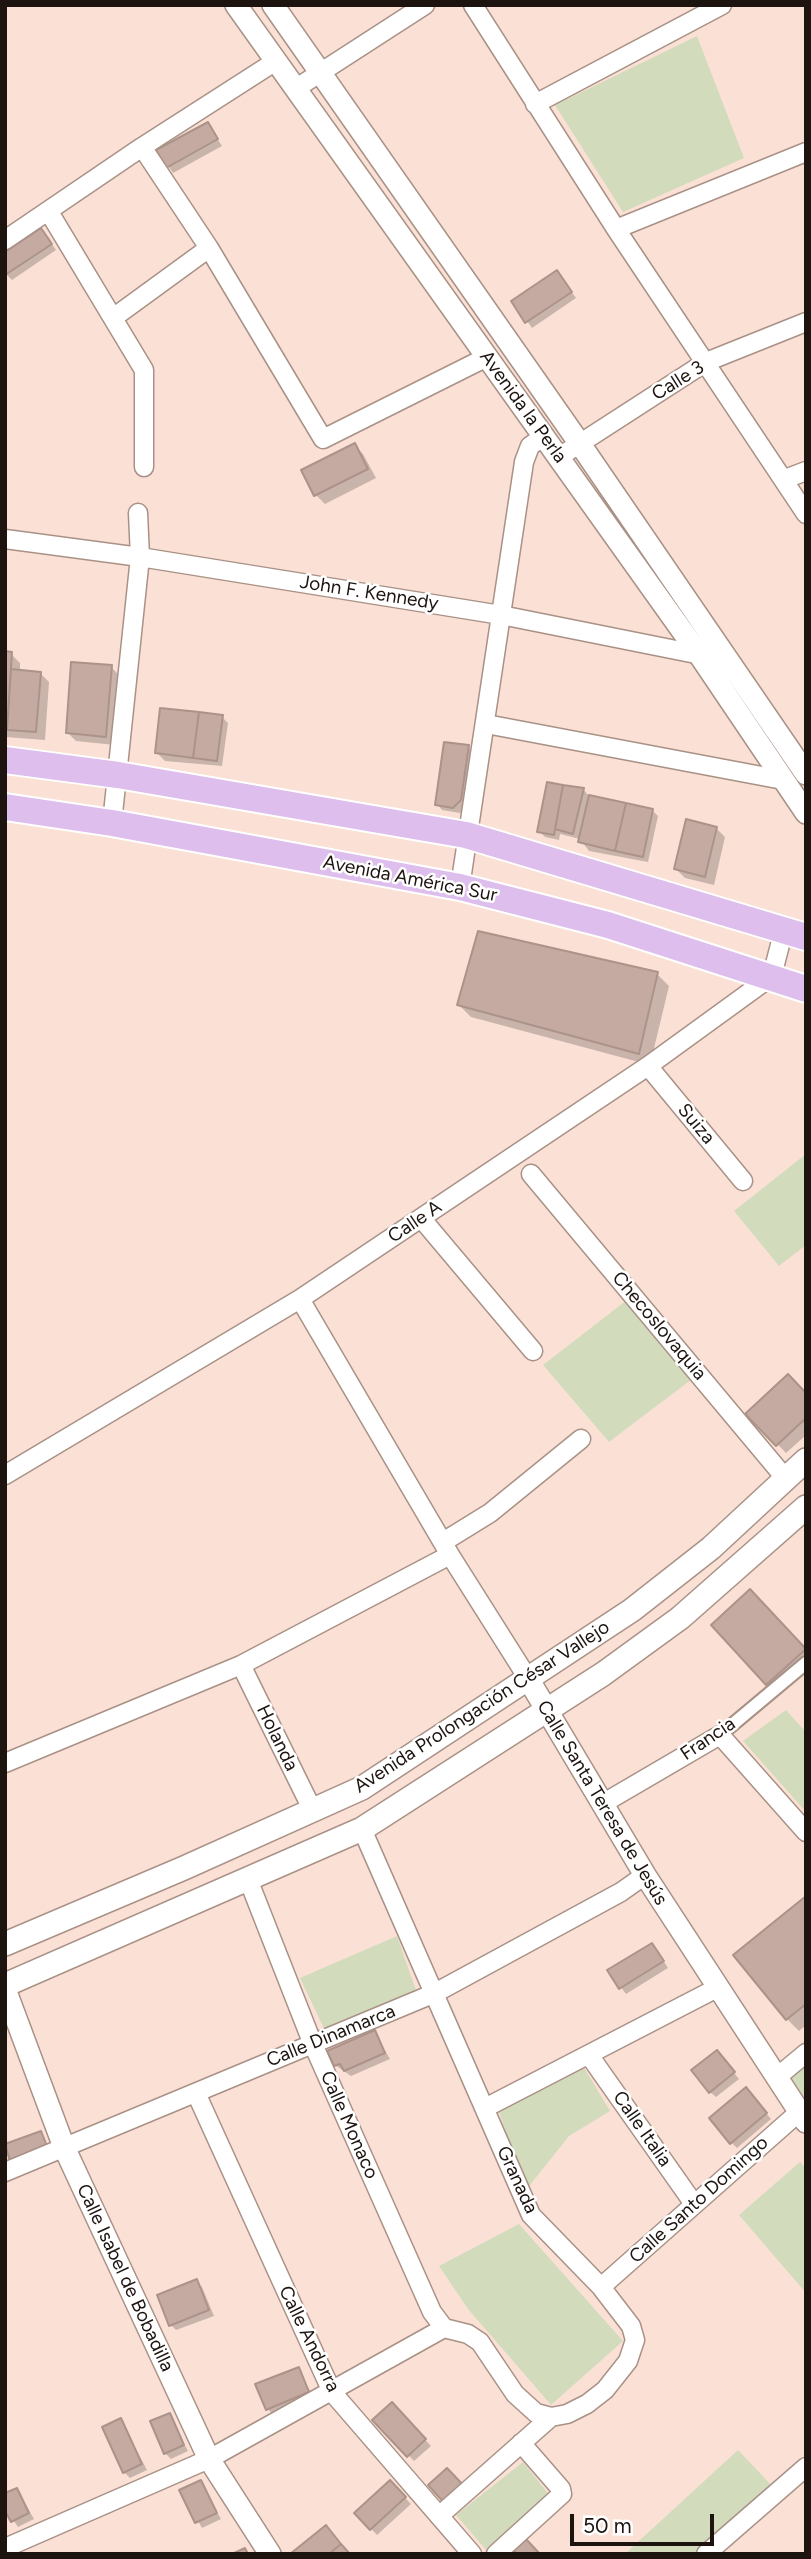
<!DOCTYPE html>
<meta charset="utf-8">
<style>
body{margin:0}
#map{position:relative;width:811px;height:2559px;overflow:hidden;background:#fbe1d5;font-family:Figtree,sans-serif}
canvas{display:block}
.frame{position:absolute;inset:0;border:7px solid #1d1410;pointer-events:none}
.scale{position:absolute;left:570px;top:2514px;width:144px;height:32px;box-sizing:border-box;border:4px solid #1d1410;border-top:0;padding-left:9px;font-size:21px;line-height:24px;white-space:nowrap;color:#1d1410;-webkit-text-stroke:5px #fff;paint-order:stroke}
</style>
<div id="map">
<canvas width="811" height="2559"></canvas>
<div class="frame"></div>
<div class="scale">50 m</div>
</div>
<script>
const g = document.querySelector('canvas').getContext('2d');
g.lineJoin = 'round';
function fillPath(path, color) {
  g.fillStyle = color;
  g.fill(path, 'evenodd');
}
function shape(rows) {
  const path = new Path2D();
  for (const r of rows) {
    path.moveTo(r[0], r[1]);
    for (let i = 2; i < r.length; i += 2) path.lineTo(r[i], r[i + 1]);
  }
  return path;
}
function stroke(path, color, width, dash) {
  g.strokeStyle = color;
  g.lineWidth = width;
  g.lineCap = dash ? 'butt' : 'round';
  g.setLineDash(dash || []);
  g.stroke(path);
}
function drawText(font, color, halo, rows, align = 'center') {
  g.font = font + ' Figtree,sans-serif';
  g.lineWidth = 5;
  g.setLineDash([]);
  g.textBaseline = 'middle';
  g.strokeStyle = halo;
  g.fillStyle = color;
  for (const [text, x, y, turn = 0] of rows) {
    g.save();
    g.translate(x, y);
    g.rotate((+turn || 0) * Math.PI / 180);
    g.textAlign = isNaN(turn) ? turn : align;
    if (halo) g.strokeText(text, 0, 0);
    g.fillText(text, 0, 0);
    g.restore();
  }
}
fillPath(shape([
 [697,36,744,158,623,212,555,105],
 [806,1154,806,1245,779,1266,734,1211],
 [627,1300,692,1379,609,1442,543,1365],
 [786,1710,806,1732,806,1812,743,1741],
 [397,1936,418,1996,328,2037,300,1978],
 [806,2065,806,2099,790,2078],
 [583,2066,610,2111,569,2136,526,2190,499,2112],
 [800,2162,806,2168,806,2293,739,2215],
 [519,2224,623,2341,551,2405,468,2309,439,2266],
 [738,2450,776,2490,704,2554,629,2554,627,2552],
 [523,2462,551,2497,487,2551,456,2515]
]), '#d3dbbd');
fillPath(shape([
 [208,124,222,146,173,173,158,151],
 [46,236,56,250,12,280,5,273],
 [557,272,576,298,532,328,513,301],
 [354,445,363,454,376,478,325,504,316,495],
 [5,653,11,654,20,663,20,672,40,673,49,682,45,740,5,737],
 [111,667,120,676,115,745,76,741,67,732],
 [222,717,228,723,222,766,165,761,156,752],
 [468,747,473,753,466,806,460,813,442,810,437,804],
 [583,789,589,796,652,810,658,816,648,862,589,851,580,839,560,834,559,840,545,837,539,831],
 [716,828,725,837,714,885,685,878,676,869],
 [657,974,669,986,650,1065,471,1017,459,1005],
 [806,1395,806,1435,786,1453,748,1414],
 [759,1600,806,1650,806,1666,776,1693,713,1625],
 [806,1899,806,2025,799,2031,787,2019],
 [657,1951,668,1968,626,1994,609,1971],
 [374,2032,390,2059,351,2076,335,2065],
 [722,2058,739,2079,716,2097,710,2092],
 [751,2095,771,2119,737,2148,731,2142],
 [196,2281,202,2287,214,2316,176,2330,171,2325],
 [298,2369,314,2398,273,2415,268,2409],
 [392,2404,431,2446,414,2461,375,2420],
 [169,2415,188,2451,171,2459,165,2453],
 [120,2420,147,2470,130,2478,124,2472],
 [200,2482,221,2519,202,2528,181,2491],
 [390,2482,411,2504,377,2535,356,2513],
 [17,2490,34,2519,18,2527,5,2507]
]), '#0003');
const building = shape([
 [208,122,218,139,166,168,156,150,208,122],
 [41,228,52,244,5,275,5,252,41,228],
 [557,270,572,292,525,323,511,301,557,270],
 [355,443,368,469,314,496,301,470,355,443],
 [5,651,12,652,7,730,5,730,5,651],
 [71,662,112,665,106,737,66,733,71,662],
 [11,669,41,672,36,732,7,730,11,669],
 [160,708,199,712,193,758,155,753,160,708],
 [199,712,223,715,217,761,193,758,199,712],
 [444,742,469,745,461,800,453,808,435,805,444,742],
 [547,782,563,785,554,835,537,832,547,782],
 [563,785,584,788,573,834,555,829,563,785],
 [589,795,626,803,615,851,578,842,589,795],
 [626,803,653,809,643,857,615,851,626,803],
 [686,819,717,827,705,877,674,869,686,819],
 [478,931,658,972,639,1054,457,1005,478,931],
 [788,1374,806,1393,806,1418,776,1446,745,1414,788,1374],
 [750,1589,806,1649,766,1685,711,1625,750,1589],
 [806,1896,806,2004,786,2020,733,1955,806,1896],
 [652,1943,664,1961,619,1989,607,1970,652,1943],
 [375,2030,385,2053,344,2071,340,2064,334,2066,327,2051,375,2030],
 [717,2050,735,2072,709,2093,691,2070,717,2050],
 [746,2087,767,2113,730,2144,709,2118,746,2087],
 [41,2131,49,2151,11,2165,5,2144,41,2131],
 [197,2279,209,2310,169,2326,157,2295,197,2279],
 [299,2367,309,2392,266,2410,255,2384,299,2367],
 [392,2402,426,2439,407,2457,372,2420,392,2402],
 [170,2413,184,2445,164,2454,150,2421,170,2413],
 [121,2418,142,2464,123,2473,102,2427,121,2418],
 [447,2468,466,2488,446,2505,428,2485,447,2468],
 [201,2480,217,2513,195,2523,179,2490,201,2480],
 [390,2480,406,2497,370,2530,354,2513,390,2480],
 [17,2488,29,2513,11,2522,5,2511,5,2493,17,2488],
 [326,2525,341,2544,329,2554,290,2554,326,2525],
 [525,2538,540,2554,517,2554,513,2549,525,2538],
 [341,2544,350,2554,329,2554,341,2544],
 [245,2548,248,2554,232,2554,245,2548]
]);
fillPath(building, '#c4aaa1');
stroke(building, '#ac938a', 2);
const pedestrian = shape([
 [720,1735,806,1663]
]);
const minor = shape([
 [473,5,616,229,806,514],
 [295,89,425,5],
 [535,104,722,5],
 [142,147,209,248,323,439,487,357],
 [49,212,144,370,144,467],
 [616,229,806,152],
 [5,240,142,147,276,61],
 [113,318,209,248],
 [559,457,706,362,806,322],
 [785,479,806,471],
 [5,539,140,557,501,615,706,656],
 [486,724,783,780],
 [112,823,140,557,138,513],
 [460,887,524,462,530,446,544,436],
 [648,1066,743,1181],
 [531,1174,786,1479],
 [421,1218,533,1351],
 [300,1299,450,1555,527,1677],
 [5,1475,300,1299,648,1066,772,976,784,929],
 [443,1542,490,1513,581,1439],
 [241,1665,313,1811],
 [5,1763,241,1665,450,1555],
 [602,1804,720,1735,806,1832],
 [362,1829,531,2215,601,2287,631,2326,635,2340,628,2361,605,2390,587,2404,567,2414,551,2417,536,2413,515,2394,480,2342,468,2334,444,2328],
 [248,1879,312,2042,432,2312,444,2328],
 [589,2055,694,2204],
 [776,2078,806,2053],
 [196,2093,332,2392,472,2554],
 [485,2108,717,1988],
 [5,2172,435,1993,621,1892,645,1875],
 [601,2287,798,2113],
 [439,2516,551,2417],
 [5,2548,209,2459,444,2328],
 [496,2554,562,2494,561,2489,521,2443],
 [706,2554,806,2467]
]);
const tertiary = shape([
 [236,5,698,653,806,813],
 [273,5,580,444,806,774],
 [527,1677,645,1875,806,2122],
 [5,1989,64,2147,209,2459,270,2554]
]);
const secondary = shape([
 [5,1944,184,1868,362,1788,632,1610,711,1548,806,1460],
 [5,1985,362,1829,603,1674,680,1618,806,1507]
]);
const primary = shape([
 [5,760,118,775,466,835,806,937],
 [5,807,112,823,460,887,608,925,806,989]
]);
stroke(pedestrian, '#a99186', 16);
stroke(minor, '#a99186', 21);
stroke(tertiary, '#a99186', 24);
stroke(secondary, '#a99186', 26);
stroke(primary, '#fff', 30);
stroke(pedestrian, '#fff', 12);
stroke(minor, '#fff', 18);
stroke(tertiary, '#fff', 21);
stroke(secondary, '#fff', 23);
stroke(primary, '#debeec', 26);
drawText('19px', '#1d1410', '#fff', [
 ["Calle 3",678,381,-32],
 ["Avenida la Perla",523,407,54],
 ["John F. Kennedy",369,593,9],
 ["Avenida América Sur",410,879,11],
 ["Suiza",696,1124,50],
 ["Calle A",415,1222,-34],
 ["Checoslovaquia",659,1326,50],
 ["Avenida Prolongación César Vallejo",482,1707,-33],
 ["Holanda",277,1738,64],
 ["Francia",708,1739,-34],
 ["Calle Santa Teresa de Jesús",602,1803,59],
 ["Calle Dinamarca",331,2036,-22],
 ["Calle Monaco",349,2125,66],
 ["Calle Italia",642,2129,55],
 ["Granada",517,2180,65],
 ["Calle Santo Domingo",699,2200,-42],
 ["Calle Isabel de Bobadilla",125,2278,65],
 ["Calle Andorra",309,2339,64]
]);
</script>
